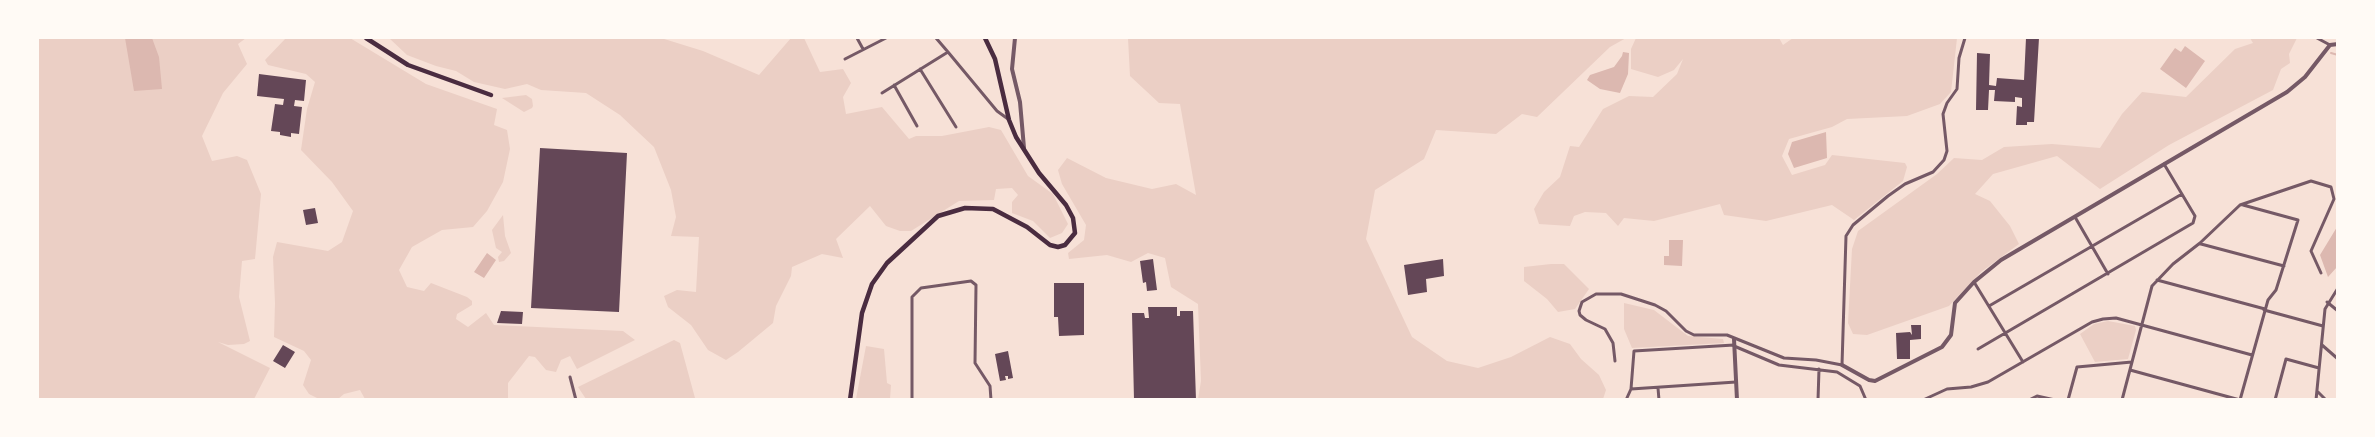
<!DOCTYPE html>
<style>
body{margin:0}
#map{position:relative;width:2375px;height:437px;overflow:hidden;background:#f7e1d7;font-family:Karla,sans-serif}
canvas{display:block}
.frame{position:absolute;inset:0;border:39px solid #fffaf5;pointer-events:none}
</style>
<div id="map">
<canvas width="2375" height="437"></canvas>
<div class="frame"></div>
</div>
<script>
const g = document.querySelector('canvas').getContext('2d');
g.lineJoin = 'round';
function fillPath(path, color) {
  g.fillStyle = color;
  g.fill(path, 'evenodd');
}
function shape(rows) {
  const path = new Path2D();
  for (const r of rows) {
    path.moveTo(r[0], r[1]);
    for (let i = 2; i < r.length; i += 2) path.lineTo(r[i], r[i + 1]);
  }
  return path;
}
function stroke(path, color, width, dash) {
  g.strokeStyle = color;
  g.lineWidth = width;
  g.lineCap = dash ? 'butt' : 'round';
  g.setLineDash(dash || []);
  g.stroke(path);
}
fillPath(shape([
 [38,38,246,38,238,44,247,64,223,93,202,136,212,161,237,156,247,160,261,194,255,259,242,261,239,297,250,341,244,344,228,345,218,342,270,368,254,399,38,399],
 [286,38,350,38,426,84,497,109,494,125,507,130,510,149,503,182,487,211,473,227,442,230,412,247,399,270,407,287,424,291,431,283,467,297,472,301,472,305,457,314,456,319,468,327,486,313,494,325,623,331,635,340,577,369,570,356,561,360,556,372,546,370,535,357,529,356,508,383,508,399,365,399,360,390,344,394,338,399,319,399,309,394,303,385,311,360,304,351,274,337,275,303,273,257,277,242,328,251,342,242,353,211,332,182,301,150,307,109,315,82,306,74,268,65,265,60],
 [389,38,661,38,703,51,759,75,791,38,804,38,820,72,843,69,851,83,843,97,846,114,882,107,909,139,916,136,942,136,989,127,1001,130,1028,176,1053,194,1068,224,1062,233,1050,238,1033,221,1012,213,1012,202,1018,195,1012,188,996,189,994,200,959,201,911,231,900,231,886,226,870,206,836,239,843,258,822,254,792,267,791,276,776,306,773,323,738,352,726,360,708,350,691,325,668,307,664,296,677,290,696,292,699,237,671,236,676,217,671,190,654,147,639,133,620,115,586,93,541,90,527,84,505,89,474,82,456,71,436,66,407,55],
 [1128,38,1626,38,1610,47,1537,117,1522,114,1496,134,1436,130,1424,159,1375,190,1366,239,1412,337,1447,361,1478,368,1511,357,1550,337,1570,344,1581,359,1599,375,1606,390,1603,399,1198,399,1201,381,1198,304,1171,287,1165,258,1148,253,1131,262,1107,255,1069,259,1068,253,1084,240,1086,225,1062,184,1058,170,1067,158,1106,178,1152,189,1176,184,1196,195,1180,104,1159,103,1130,76],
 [1636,38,1779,38,1783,45,1793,38,1957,38,1951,92,1940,104,1907,116,1847,119,1832,127,1789,139,1782,156,1792,175,1825,165,1832,155,1905,163,1907,167,1903,181,1854,220,1832,205,1766,221,1724,215,1720,204,1654,221,1624,218,1618,226,1606,213,1585,212,1574,216,1570,226,1539,224,1534,209,1544,192,1560,177,1570,146,1579,147,1603,109,1629,96,1653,97,1677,74,1683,59,1674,70,1658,77,1631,69,1631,49],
 [2250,38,2297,38,2289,54,2290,63,2281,69,2273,90,2169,145,2100,189,2057,156,1993,174,1975,194,1990,201,2010,226,2019,244,1981,272,1949,306,1867,335,1853,334,1848,323,1852,249,1858,231,1937,174,1954,158,1982,160,2004,147,2052,144,2100,148,2122,114,2142,92,2186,97,2235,49,2253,43],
 [526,95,532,99,533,106,532,108,524,112,502,98],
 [503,215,505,236,511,253,504,261,499,262,498,257,502,252,496,248,492,230],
 [1551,264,1564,264,1589,289,1575,309,1558,312,1547,299,1524,281,1524,267],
 [1624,303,1654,310,1688,336,1723,339,1724,343,1632,348,1624,329],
 [2108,321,2135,326,2136,330,2128,359,2095,362,2080,334,2094,324],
 [674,340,680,343,695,398,701,399,586,399,578,387],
 [866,346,884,349,887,383,891,385,890,399,856,399]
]), '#ebcfc5');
fillPath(shape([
 [125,38,152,38,159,57,162,89,134,91],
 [2185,46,2205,61,2186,88,2160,69,2175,48,2181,52],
 [1623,52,1629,53,1628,74,1620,93,1600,89,1587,80,1590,75,1614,67,1622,56],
 [1826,132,1827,158,1794,168,1788,154,1792,142],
 [2337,227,2337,267,2328,277,2320,255],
 [1669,240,1683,240,1682,266,1664,265,1664,256,1669,256],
 [487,253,496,260,484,278,474,272]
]), '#dcb8b0');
stroke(shape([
 [2331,53,2338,55]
]), '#dcb8b0', 2);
fillPath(shape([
 [2026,38,2039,38,2034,122,2027,122,2027,125,2016,125,2017,106,2022,107,2022,98,2015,97,2015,102,1994,101,1995,90,1989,90,1988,110,1976,110,1977,53,1990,54,1989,85,1996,86,1997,78,2024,80],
 [259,74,306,80,304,101,295,100,294,106,302,107,299,134,291,133,291,137,280,135,280,132,271,131,275,104,283,105,284,99,257,96],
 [540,148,627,153,619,312,531,308],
 [315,208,318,223,306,225,303,210],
 [1153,259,1157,290,1147,291,1146,282,1143,283,1140,261],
 [1443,259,1444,276,1426,279,1427,292,1408,295,1404,265],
 [1054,283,1084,283,1084,335,1059,336,1058,317,1054,317],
 [1148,307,1177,307,1177,316,1180,316,1180,311,1193,311,1196,400,1134,400,1132,313,1144,313,1145,318,1149,318],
 [501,311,523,312,522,324,497,323],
 [1911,325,1921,325,1921,339,1910,340,1910,359,1897,359,1896,333,1910,332,1912,335],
 [283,345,295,352,285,368,273,361],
 [1008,351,1013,378,1008,379,1008,376,1005,376,1006,380,1000,381,995,354]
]), '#644757');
stroke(shape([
 [857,38,863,49],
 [936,38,948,52],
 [2317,38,2330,45],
 [845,59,886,38],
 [920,69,956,127],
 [894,85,917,126],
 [882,93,948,52,997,111,1008,119],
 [2075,217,2108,274],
 [2201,244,2284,266],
 [2157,280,2265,309],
 [1974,282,2023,362],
 [2327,302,2338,311],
 [1989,306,2182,194],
 [2264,310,2323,326],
 [2322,345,2338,359],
 [1734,346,1779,365,1837,372,1860,386,1866,400],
 [1978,349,2193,223,2195,216,2164,164],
 [1615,361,1613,343,1605,329,1586,320,1580,315,1579,311,1582,302,1596,294,1621,294,1655,305,1666,311,1686,331,1694,335,1727,335,1784,358,1816,360,1842,365,1846,236,1853,225,1888,196,1905,184,1933,172,1944,160,1947,151,1943,114,1947,103,1957,89,1959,58,1965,38],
 [2130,370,2240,400],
 [570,377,576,400],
 [1658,388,1659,400],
 [1631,389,1736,382],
 [2318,392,2326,400],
 [912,400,912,297,921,288,971,281,976,285,975,363,990,386,991,400],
 [1626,400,1631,389,1634,351,1734,345],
 [1818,400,1819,369],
 [1923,400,1947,389,1971,387,1988,382,2092,322,2103,319,2116,318,2252,355],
 [2029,400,2037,396,2055,400],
 [2068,400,2077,367,2132,362],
 [2122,400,2152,286,2173,264,2200,243,2240,205,2311,181,2331,187,2334,199,2311,251,2321,273],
 [2240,400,2268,300,2276,290,2298,220,2243,205],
 [2275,400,2286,359,2319,368],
 [2316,400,2325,309,2338,288]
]), '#755966', 3);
stroke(shape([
 [1015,38,1012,69,1020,102,1024,148],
 [1734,339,1737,400],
 [1842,365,1869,380,1875,381,1942,347,1951,335,1955,303,1974,282,2001,260,2287,92,2305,77,2330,45,2338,44]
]), '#755966', 4);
stroke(shape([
 [366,38,408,65,491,95]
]), '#4a2c40', 4.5);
stroke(shape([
 [850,400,862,313,872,284,887,263,938,216,965,208,993,209,1027,227,1050,245,1058,247,1065,245,1075,233,1073,218,1066,205,1039,173,1016,137,1009,120,995,59,985,38]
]), '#4a2c40', 4.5);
</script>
